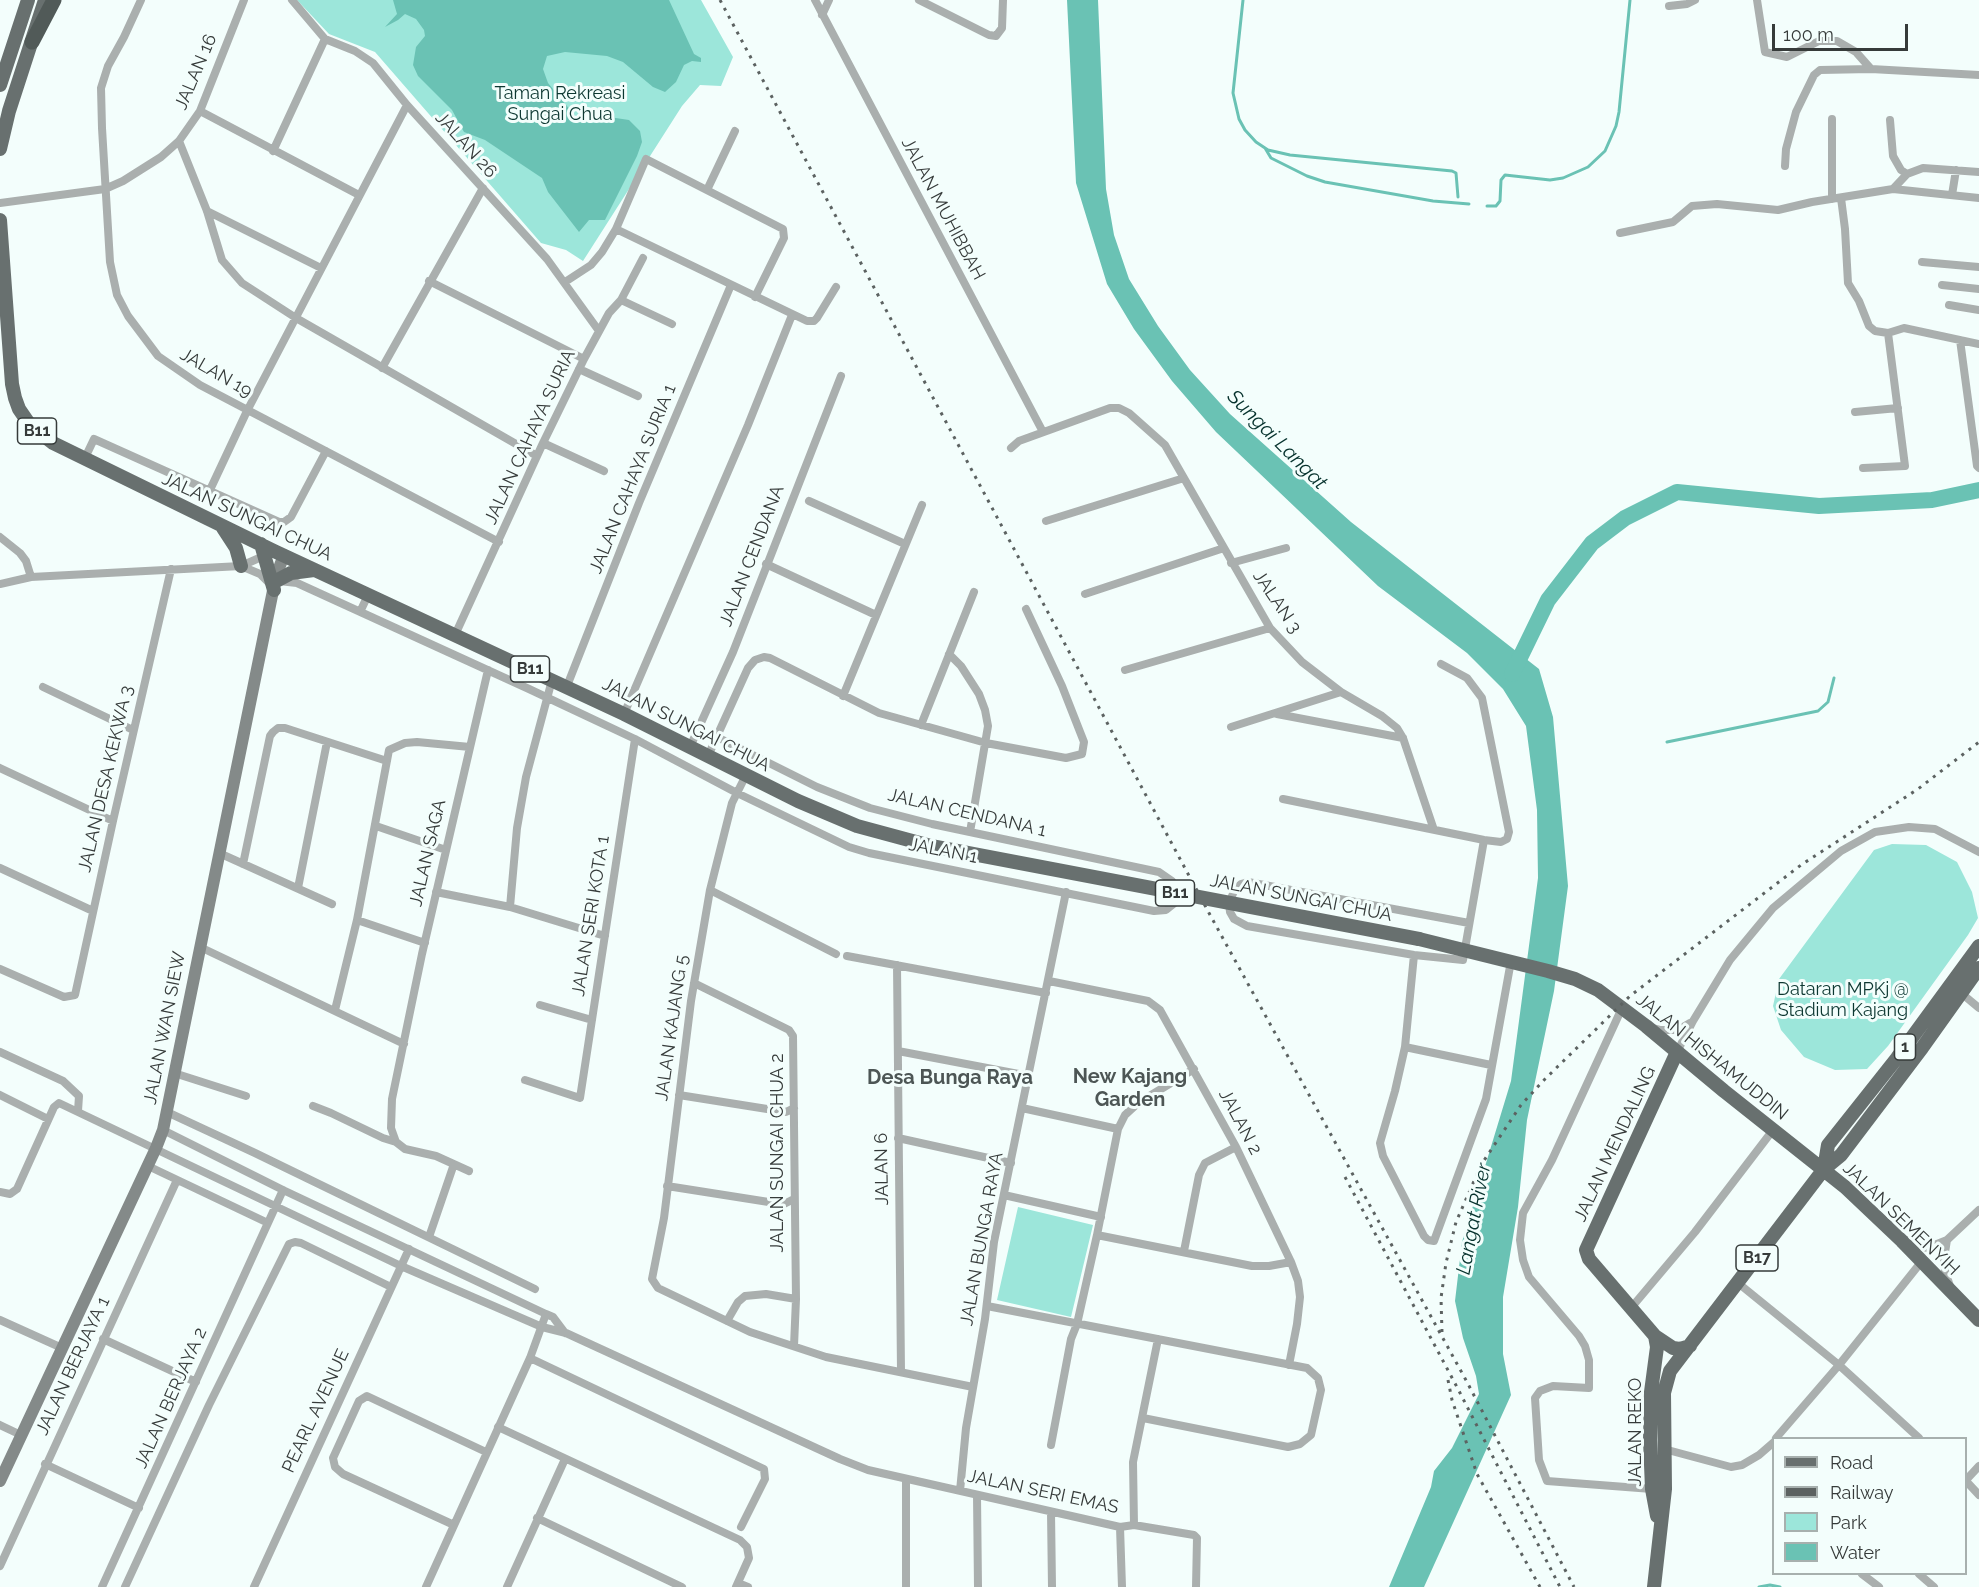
<!DOCTYPE html>
<style>
body{margin:0}
#map{position:relative;width:1979px;height:1587px;overflow:hidden;background:#f3fefc;font-family:Raleway,sans-serif}
canvas{display:block}
.legend{position:absolute;left:1772px;top:1437px;width:195px;height:138px;box-sizing:border-box;background:#f3fefc;border:2px solid #a7b0ae;margin:0;padding:8px 10px;list-style:none;font-size:18px;color:#363b3a}
.legend li{display:flex;align-items:center;gap:12px;height:30px}
.legend b{width:30px;border:2px solid #a7b0ae}
.scale{position:absolute;left:1772px;top:24px;width:136px;height:27px;box-sizing:border-box;border:3px solid #363b3a;border-top:0;padding-left:8px;font-size:18px;line-height:21px;white-space:nowrap;color:#363b3a;-webkit-text-stroke:4px #f3fefc;paint-order:stroke}
</style>
<div id="map">
<canvas width="1979" height="1587"></canvas>
<ul class="legend">
<li><b style="height:8px;background:#68706f"></b>Road</li>
<li><b style="height:8px;background:#5c6261"></b>Railway</li>
<li><b style="height:16px;background:#9ce6da"></b>Park</li>
<li><b style="height:16px;background:#6ac2b4"></b>Water</li>
</ul>
<div class="scale">100 m</div>
</div>
<script>
const g = document.querySelector('canvas').getContext('2d');
g.lineJoin = 'round';
function fillPath(path, color) {
  g.fillStyle = color;
  g.fill(path, 'evenodd');
}
function shape(rows) {
  const path = new Path2D();
  for (const r of rows) {
    path.moveTo(r[0], r[1]);
    for (let i = 2; i < r.length; i += 2) path.lineTo(r[i], r[i + 1]);
  }
  return path;
}
function stroke(path, color, width, dash) {
  g.strokeStyle = color;
  g.lineWidth = width;
  g.lineCap = dash ? 'butt' : 'round';
  g.setLineDash(dash || []);
  g.stroke(path);
}
function drawText(font, color, halo, rows, align = 'center') {
  g.font = font + ' Raleway,sans-serif';
  g.lineWidth = 6;
  g.setLineDash([]);
  g.textBaseline = 'middle';
  g.strokeStyle = halo;
  g.fillStyle = color;
  for (const [text, x, y, turn = 0] of rows) {
    g.save();
    g.translate(x, y);
    g.rotate((+turn || 0) * Math.PI / 180);
    g.textAlign = isNaN(turn) ? turn : align;
    if (halo) g.strokeText(text, 0, 0);
    g.fillText(text, 0, 0);
    g.restore();
  }
}
fillPath(shape([
 [297,0,701,0,733,57,721,86,700,85,682,106,583,261,566,250,541,243,375,52,329,34],
 [1892,844,1926,845,1957,862,1972,892,1978,918,1968,935,1888,1046,1867,1069,1835,1070,1804,1057,1781,1030,1773,1006,1779,979,1874,850],
 [1018,1207,1093,1225,1071,1317,997,1300]
]), '#9ce6da');
fillPath(shape([
 [393,0,669,0,694,54,701,58,701,62,692,61,684,65,676,82,665,92,653,87,623,62,607,56,565,52,547,56,543,69,548,83,576,117,592,123,609,117,629,120,640,131,642,142,637,156,605,220,589,220,579,232,548,192,542,178,485,140,464,132,452,110,418,76,413,65,416,47,425,36,424,30,416,19,405,14,398,20,385,27,397,14],
 [1067,0,1098,0,1106,189,1114,235,1129,279,1158,326,1190,370,1230,414,1351,522,1539,669,1553,717,1568,886,1554,991,1527,1120,1518,1207,1503,1297,1503,1354,1511,1395,1424,1587,1389,1587,1431,1487,1434,1471,1452,1448,1479,1394,1476,1376,1463,1338,1455,1301,1462,1242,1511,1081,1538,878,1537,810,1526,726,1503,689,1467,653,1378,586,1216,432,1172,381,1134,329,1107,284,1076,183]
]), '#6ac2b4');
stroke(shape([
 [1243,0,1233,93,1239,119,1245,130,1256,142,1268,150,1290,155,1452,171,1456,173,1458,197],
 [1265,148,1271,158,1307,176,1325,182,1433,201,1469,204],
 [1487,206,1496,206,1500,201,1501,180,1505,175,1550,180,1563,178,1588,167,1605,151,1616,126,1619,112,1630,0],
 [1667,742,1818,711,1828,702,1834,678],
 [1759,1587,1770,1585,1780,1587]
]), '#6ac2b4', 3);
stroke(shape([
 [1512,674,1548,600,1592,543,1625,518,1677,492,1819,506,1932,500,1979,490]
]), '#6ac2b4', 16);
stroke(shape([
 [141,0,124,37,108,66,101,88,102,128,110,262,117,295,128,316,158,356,200,385,499,542],
 [292,0,325,39,355,51,373,63,407,105,547,259,599,331],
 [815,0,1043,432],
 [919,0,989,35,996,36,1002,28,1003,0],
 [1757,0,1765,52,1787,57,1819,41,1837,41,1856,52,1871,69],
 [1669,6,1687,4,1695,0],
 [822,15,829,0],
 [200,111,359,195],
 [1890,120,1893,156,1901,170,1907,174],
 [179,141,207,211,222,260,242,283,296,318,537,456],
 [273,151,325,39],
 [1785,166,1786,149,1796,112,1814,75,1820,70,1871,69,1979,75],
 [1893,189,1979,198],
 [707,190,735,131],
 [1952,195,1956,170],
 [1841,198,1845,229,1848,283,1859,301,1869,326,1875,331,1888,333,1904,328,1979,344],
 [1832,199,1832,119],
 [0,203,105,189,123,181,161,157,179,141,200,111,244,0],
 [207,211,321,268],
 [616,229,807,321,814,321,817,318,836,287],
 [1620,233,1673,222,1692,206,1717,204,1778,210,1812,202,1893,189,1907,174,1923,168,1979,172],
 [1922,262,1979,267],
 [429,281,584,359],
 [565,282,591,265,602,252,616,229,646,159,783,229,784,238,755,297],
 [1942,285,1979,289],
 [621,300,672,324],
 [1949,305,1979,310],
 [1960,340,1977,466,1979,468],
 [382,368,483,188],
 [579,369,638,396],
 [1855,412,1898,408],
 [543,443,604,471],
 [1011,448,1019,441,1110,408,1119,408,1129,413,1165,445,1270,628,1302,662,1341,692,1382,716,1397,728,1403,738,1434,830],
 [84,460,94,439,279,522,284,522,291,517,326,451],
 [1863,468,1905,466,1888,333],
 [209,492,247,411,407,105],
 [809,501,905,544],
 [1046,521,1184,478],
 [0,537,20,553,26,561,31,577],
 [1231,563,1286,548],
 [766,564,876,615],
 [241,566,260,574,270,584],
 [279,581,297,583,529,689,635,739,737,793,849,847,869,853,1154,911,1166,910,1176,902,1176,891,1172,881,1159,872,932,824,870,808,817,787,717,737],
 [0,584,31,577,241,566,266,555],
 [1085,594,1224,548],
 [360,612,368,595],
 [455,635,543,443,584,359,609,313,621,300,643,258],
 [949,654,961,666,979,694,985,710,988,726,970,832],
 [1125,670,1270,628],
 [567,686,639,503,731,285],
 [43,687,133,730],
 [843,696,922,505],
 [624,714,748,425,792,315],
 [1277,714,1403,738],
 [921,725,974,592],
 [1231,727,1341,692],
 [690,747,733,652,841,376],
 [708,756,748,668,755,660,764,657,770,658,879,713,986,743,1066,758,1082,754,1084,742,1062,686,1026,609],
 [0,768,113,821],
 [746,775,732,803,710,890,691,1001,664,1218,652,1279,658,1288,750,1332,826,1357,973,1387],
 [1283,799,1484,840,1501,842,1507,839,1509,832,1482,698,1467,678,1441,664],
 [376,826,446,850],
 [219,853,332,904],
 [243,864,270,736,273,732,278,728,285,728,387,761],
 [0,868,93,911],
 [298,888,327,742],
 [710,890,836,954],
 [436,892,510,907,605,936],
 [510,907,517,828,526,777,552,680],
 [357,920,425,943],
 [1469,923,1248,882,1241,884,1235,889,1229,903,1230,912,1234,919,1247,926,1414,955,1463,960,1484,840],
 [200,947,404,1044],
 [1414,955,1405,1047,1395,1091,1380,1143,1383,1156,1424,1236,1428,1240,1434,1241,1486,1099,1511,961],
 [847,956,1046,993],
 [897,965,901,1372],
 [0,969,64,997,75,995,113,821,171,569],
 [1049,981,1148,1001,1160,1010,1236,1147,1291,1262,1298,1281,1300,1297,1297,1324,1289,1365],
 [694,983,789,1030,793,1036,796,1299,794,1346],
 [1961,993,1979,1008],
 [540,1005,592,1020],
 [1622,1008,1552,1160,1523,1213,1520,1240,1523,1260,1529,1277,1579,1336,1585,1346,1589,1360,1589,1388,1553,1386,1540,1391,1535,1398,1539,1460,1547,1481,1652,1489],
 [335,1010,357,920,389,750,405,743,417,742,470,747],
 [1652,1028,1660,1030,1678,1030,1690,1023],
 [1405,1047,1491,1065],
 [898,1051,1029,1076],
 [0,1052,63,1081,79,1096,78,1111],
 [1677,1052,1693,1021,1730,960,1773,908,1841,851,1875,832,1909,827,1935,829,1979,852],
 [174,1073,246,1096],
 [525,1080,580,1098,635,739],
 [0,1095,48,1119],
 [679,1095,786,1112,794,1108],
 [313,1106,331,1113,383,1138,396,1142],
 [1022,1108,1118,1129],
 [167,1112,255,1153,535,1289],
 [163,1130,283,1190,546,1314,553,1317,565,1333],
 [898,1138,1011,1163],
 [148,1166,268,1223],
 [469,1171,436,1156,405,1149,396,1142,391,1128,392,1099,422,954,488,670],
 [667,1186,775,1203,784,1204,794,1199],
 [0,1192,10,1194,17,1189,54,1107,59,1103,401,1266,542,1327,566,1333,840,1459,868,1470,1120,1527,1134,1525,1194,1535,1197,1538,1196,1587],
 [1004,1195,1101,1217],
 [1097,1235,1252,1266,1269,1266,1291,1262],
 [429,1237,454,1164],
 [1947,1240,1944,1259,1945,1271,1950,1286],
 [1906,1242,1927,1248,1947,1240,1979,1210],
 [1184,1251,1199,1175,1205,1163,1236,1147],
 [1738,1283,1839,1365,1919,1438],
 [987,1306,1307,1368,1318,1378,1321,1390,1311,1435,1300,1444,1288,1447,1143,1418],
 [1631,1308,1695,1232,1773,1130],
 [0,1320,62,1348],
 [727,1321,738,1302,745,1296,766,1294,796,1299],
 [103,1339,196,1382],
 [530,1358,764,1469,765,1479,741,1527],
 [0,1425,21,1435],
 [498,1427,740,1540,747,1547,749,1558,736,1587],
 [1776,1438,1839,1365,1922,1261],
 [1051,1445,1071,1339,1077,1324,1097,1235,1118,1129,1125,1115,1138,1103,1194,1069],
 [1664,1449,1731,1467,1742,1465,1759,1455,1774,1442],
 [45,1464,139,1508],
 [906,1479,906,1587],
 [1966,1480,1979,1466],
 [1966,1481,1979,1495],
 [960,1491,966,1428,985,1319,994,1242,1066,892],
 [977,1495,978,1587],
 [1051,1512,1052,1587],
 [537,1518,682,1587],
 [454,1525,343,1474,335,1467,333,1458,359,1401,367,1396,486,1452],
 [1134,1525,1133,1462,1158,1339],
 [1120,1527,1122,1587],
 [0,1566,177,1180],
 [1862,1574,1879,1587],
 [1919,1574,1934,1587],
 [738,1583,748,1587],
 [102,1587,283,1190],
 [125,1587,209,1405,289,1244,295,1242,301,1243,391,1287],
 [254,1587,409,1249],
 [426,1587,530,1358,546,1314],
 [507,1587,565,1459]
]), '#aaafae', 8);
stroke(shape([
 [0,1481,156,1148,163,1130,276,576,284,555]
]), '#848a89', 12);
stroke(shape([
 [0,85,28,0],
 [0,149,9,111,45,0],
 [0,220,12,384,15,398,19,409,30,425,53,443,274,551,624,714,798,801,857,826,931,846],
 [223,528,236,548,241,566],
 [261,544,274,590],
 [276,581,291,573,314,570],
 [1419,939,1548,971,1575,979,1598,990,1646,1026,1724,1091,1845,1187,1902,1241,1979,1320],
 [1677,1052,1586,1250,1589,1259,1655,1336,1673,1348,1680,1349,1690,1346],
 [1824,1169,1828,1145,1897,1058,1979,946],
 [1655,1336,1657,1347,1651,1392,1650,1440,1652,1489,1657,1516],
 [1654,1587,1665,1489,1664,1393,1670,1371,1824,1169,1841,1155,1922,1048,1979,968]
]), '#68706f', 14);
stroke(shape([
 [32,42,54,0]
]), '#515a58', 15);
stroke(shape([
 [720,0,1209,913,1467,1382,1574,1587],
 [1345,1177,1458,1389,1560,1587],
 [1442,1332,1441,1298,1446,1263,1456,1222,1481,1165,1521,1105,1545,1079,1630,996,1801,865,1918,789,1979,742],
 [1448,1380,1452,1400,1477,1474,1540,1587]
]), '#5c6261', 3, [3, 6]);
stroke(shape([
 [931,846,1419,939]
]), '#68706f', 14);
for (const [x, y, w] of [
 [37,431,39],
 [530,669,39],
 [1175,893,39],
 [1905,1047,21],
 [1757,1258,42]
]) {
  const box = new Path2D();
  box.roundRect(x - w / 2, y - 13, w, 26, 4.5);
  g.fillStyle = '#f3fefc';
  g.fill(box);
  stroke(box, '#363b3a', 1.5);
}
drawText('bold 16px', '#363b3a', null, [
 ["B11",37,431],
 ["B11",530,669],
 ["B11",1175,893],
 ["1",1905,1047],
 ["B17",1757,1258]
]);
drawText('18px', '#363b3a', '#f3fefc', [
 ["JALAN 16",196,72,-67],
 ["JALAN 26",466,145,48],
 ["JALAN MUHIBBAH",943,209,62],
 ["JALAN 19",216,373,30],
 ["JALAN CAHAYA SURIA",530,437,-65],
 ["JALAN CAHAYA SURIA 1",633,479,-68],
 ["JALAN SUNGAI CHUA",247,517,25],
 ["JALAN CENDANA",752,556,-69],
 ["JALAN 3",1277,602,56],
 ["JALAN SUNGAI CHUA",686,725,27],
 ["JALAN DESA KEKWA 3",106,779,-77],
 ["JALAN CENDANA 1",967,813,13],
 ["JALAN 1",943,851,11],
 ["JALAN SAGA",428,853,-77],
 ["JALAN SUNGAI CHUA",1301,898,11],
 ["JALAN SERI KOTA 1",591,916,-81],
 ["JALAN WAN SIEW",165,1028,-79],
 ["JALAN KAJANG 5",672,1028,-82],
 ["JALAN HISHAMUDDIN",1712,1057,39],
 ["JALAN 2",1240,1122,62],
 ["JALAN MENDALING",1615,1144,-65],
 ["JALAN SUNGAI CHUA 2",778,1153,-90],
 ["JALAN 6",882,1169,-91],
 ["JALAN SEMENYIH",1901,1219,44],
 ["JALAN BUNGA RAYA",982,1239,-80],
 ["JALAN BERJAYA 1",73,1366,-65],
 ["JALAN BERJAYA 2",171,1398,-66],
 ["PEARL AVENUE",316,1411,-65],
 ["JALAN REKO",1636,1432,-90],
 ["JALAN SERI EMAS",1043,1492,12]
]);
drawText('18px', '#0c3731', '#f3fefc', [
 ["Taman Rekreasi",560,94],
 ["Sungai Chua",560,115],
 ["Dataran MPKj @",1843,990],
 ["Stadium Kajang",1843,1011]
]);
drawText('italic 20px', '#05312c', '#f3fefc', [
 ["Sungai Langat",1277,440,45],
 ["Langat River",1474,1219,-79]
]);
drawText('bold 20px', '#4d5655', '#f3fefc', [
 ["New Kajang",1130,1077],
 ["Garden",1130,1100],
 ["Desa Bunga Raya",950,1078]
]);
</script>
